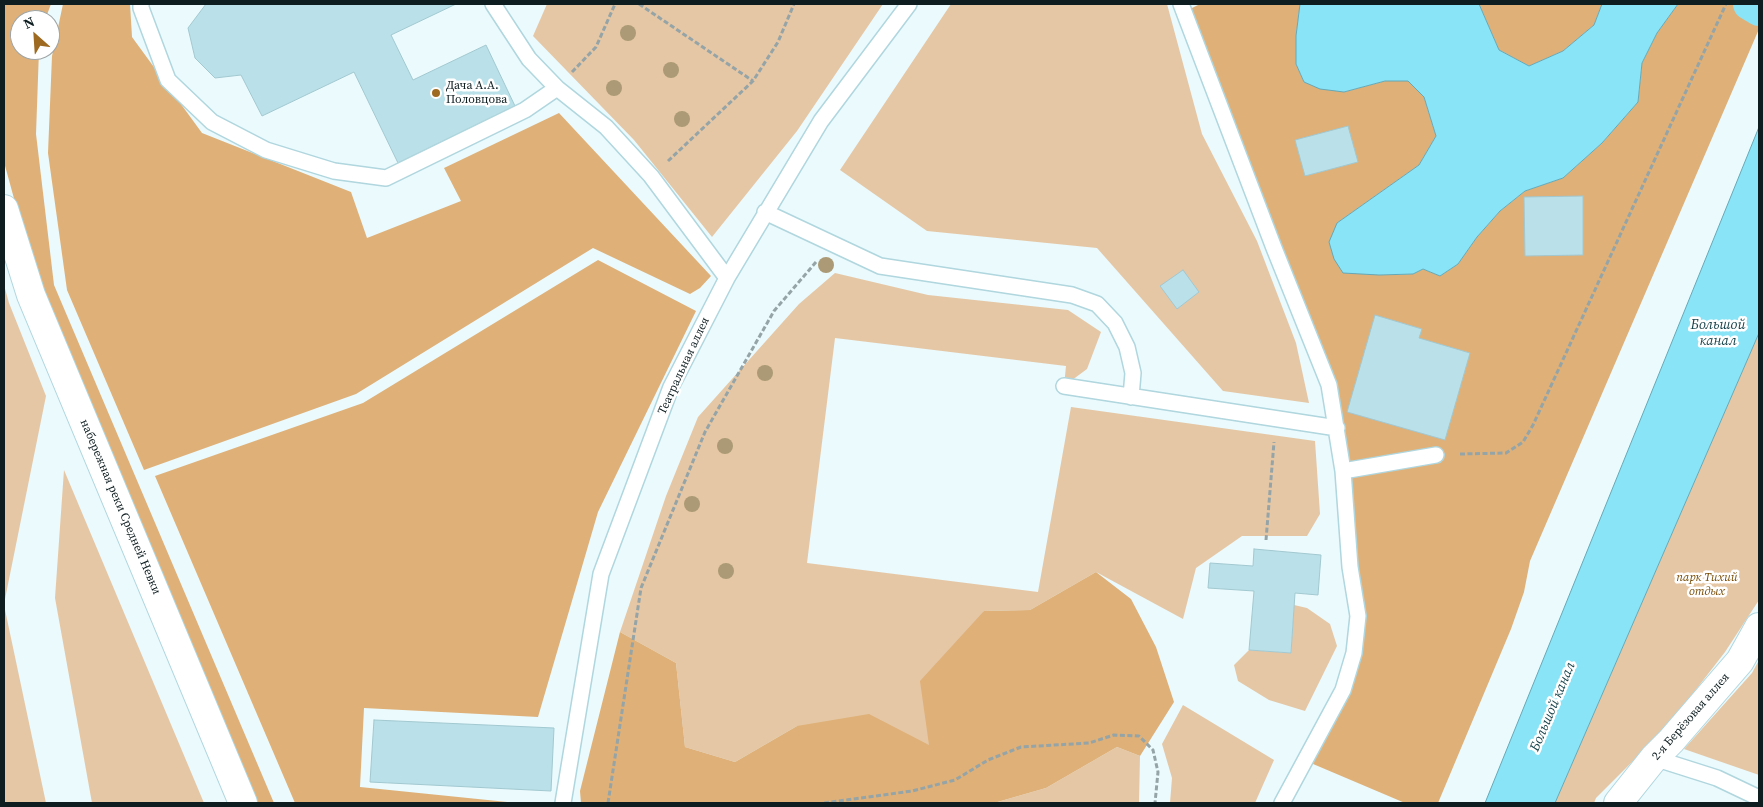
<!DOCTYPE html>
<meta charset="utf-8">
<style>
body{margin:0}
#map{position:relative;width:1763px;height:807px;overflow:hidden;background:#eafafd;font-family:"Source Serif 4",serif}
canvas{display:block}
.frame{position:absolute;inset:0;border:5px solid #0e1d20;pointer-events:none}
.north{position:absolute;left:10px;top:10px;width:50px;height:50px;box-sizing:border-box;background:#fff;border:1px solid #9fa5a6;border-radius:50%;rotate:334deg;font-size:14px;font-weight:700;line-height:20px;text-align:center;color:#0e1d20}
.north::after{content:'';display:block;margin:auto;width:18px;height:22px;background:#9e6a21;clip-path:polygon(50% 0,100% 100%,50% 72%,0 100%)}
</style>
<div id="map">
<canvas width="1763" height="807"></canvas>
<div class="frame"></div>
<div class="north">N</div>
</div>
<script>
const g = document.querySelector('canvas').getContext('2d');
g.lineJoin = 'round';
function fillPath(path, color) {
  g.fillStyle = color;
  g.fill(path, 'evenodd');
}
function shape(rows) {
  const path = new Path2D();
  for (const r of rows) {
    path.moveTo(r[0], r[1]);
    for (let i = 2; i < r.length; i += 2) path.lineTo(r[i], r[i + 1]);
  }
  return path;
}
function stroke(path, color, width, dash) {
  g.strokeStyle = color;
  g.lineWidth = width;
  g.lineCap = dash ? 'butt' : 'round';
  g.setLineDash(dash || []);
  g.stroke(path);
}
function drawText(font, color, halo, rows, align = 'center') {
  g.font = font + ' "Source Serif 4",serif';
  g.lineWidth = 5;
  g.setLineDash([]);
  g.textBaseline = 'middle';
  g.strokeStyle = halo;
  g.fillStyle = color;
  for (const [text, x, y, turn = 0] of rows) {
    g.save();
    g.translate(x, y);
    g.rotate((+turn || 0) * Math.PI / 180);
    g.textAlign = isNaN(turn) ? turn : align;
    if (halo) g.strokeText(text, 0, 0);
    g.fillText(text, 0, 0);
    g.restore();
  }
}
fillPath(shape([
 [547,4,883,4,797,131,712,237,634,140,533,36],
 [951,4,1167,4,1202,134,1257,241,1296,343,1309,403,1223,391,1097,248,927,231,840,170],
 [835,273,928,295,1068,310,1101,332,1087,369,1064,386,1066,366,835,338,807,563,1038,592,1071,407,1315,441,1320,514,1307,536,1242,536,1196,568,1183,619,1096,572,1030,610,984,611,929,746,797,726,735,762,685,747,676,663,620,632,666,496,698,417,799,304],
 [4,285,9,303,46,396,4,604],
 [1759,333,1759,600,1725,652,1667,727,1596,798,1594,803,1555,803],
 [64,470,204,803,92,803,55,598],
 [4,605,46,803,4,803],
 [1294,605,1307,608,1330,624,1337,646,1305,711,1269,700,1238,681,1234,665,1249,650,1291,653],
 [1759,660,1759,775,1684,749,1752,673],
 [1183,705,1274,760,1255,803,1170,803,1172,778,1162,744],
 [1117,747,1140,756,1139,803,994,803,1046,788]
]), '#e5c7a5');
fillPath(shape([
 [4,4,51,4,45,20,20,20,20,50,39,50,36,134,54,285,274,803,258,803,38,286,4,162],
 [63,4,130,4,132,37,202,133,351,192,367,238,461,201,444,168,559,113,711,276,700,288,690,294,593,248,356,394,144,470,67,290,48,153,52,56],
 [1200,4,1300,4,1296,36,1296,64,1304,82,1344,92,1385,81,1408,81,1424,97,1436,136,1419,165,1337,223,1379,275,1413,274,1423,269,1440,276,1458,264,1477,237,1500,211,1525,191,1563,178,1602,143,1638,102,1642,63,1657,33,1678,4,1759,4,1759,29,1530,561,1524,592,1511,629,1438,803,1405,803,1306,761,1354,653,1337,428,1184,12],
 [1479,4,1602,4,1594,25,1563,51,1529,66,1499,50],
 [598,260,696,311,598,512,538,717,364,708,360,787,517,803,295,803,155,476,363,403],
 [1096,572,1131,599,1156,647,1174,702,1140,756,1117,747,1046,788,994,803,581,803,580,791,620,632,676,663,685,747,735,762,797,726,869,714,929,745,920,681,984,611,1030,610]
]), '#dfb078');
const water = shape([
 [1300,4,1479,4,1499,50,1529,66,1563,51,1594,25,1602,4,1678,4,1657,33,1642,63,1638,102,1602,143,1563,178,1525,191,1500,211,1477,237,1458,264,1440,276,1423,269,1413,274,1379,275,1343,273,1334,259,1329,242,1337,223,1419,165,1436,136,1424,97,1408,81,1385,81,1344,92,1320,89,1304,82,1296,64,1296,36,1300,4],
 [1759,127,1759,333,1555,803,1485,803,1759,127]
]);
fillPath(water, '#8ae4f7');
stroke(water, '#65a8b6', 1);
stroke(shape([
 [1749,4,1759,10]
]), '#8ae4f7', 32);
const building = shape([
 [206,4,456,4,391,35,413,80,486,45,515,106,398,163,354,72,262,116,241,75,215,78,195,58,188,28,206,4],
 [1348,126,1358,162,1305,176,1295,140,1348,126],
 [1583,196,1583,255,1525,256,1524,197,1583,196],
 [1183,270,1199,292,1177,309,1160,286,1183,270],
 [1375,315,1422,329,1419,338,1470,353,1445,440,1347,412,1375,315],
 [1254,549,1321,555,1318,595,1295,593,1291,653,1249,650,1254,591,1208,588,1210,563,1253,566,1254,549],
 [374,720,554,728,551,791,370,782,374,720]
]);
fillPath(building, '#bae1e9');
stroke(building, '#a2c8d0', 1);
const lane = shape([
 [141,4,141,8,168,80,212,122,266,150,334,171,386,178,525,110,557,88,606,127,651,176,727,278],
 [493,4,529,59,557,88],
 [1181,4,1274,248,1329,385,1343,471,1350,567,1358,616,1354,653,1343,690,1282,803],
 [765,212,880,266,1072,295,1097,304,1115,323,1127,347,1133,373,1131,397],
 [1064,386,1337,428],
 [1343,471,1436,455],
 [1654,758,1717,778,1759,798],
 [563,803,601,574,671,387,727,278,821,121,909,4]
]);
const street = shape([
 [4,209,31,295,243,803],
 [1618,803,1654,758,1671,741,1740,661,1759,627]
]);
stroke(lane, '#b0d6de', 18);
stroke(street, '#b0d6de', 30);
stroke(shape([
 [639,4,753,81],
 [572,72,596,47,615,4],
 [668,161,753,81,778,42,794,4],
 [1460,454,1506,453,1523,442,1533,425,1726,4],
 [1266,540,1274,442],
 [608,803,641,588,705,432,774,311,816,262],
 [824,803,912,791,955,780,988,760,1021,747,1089,743,1114,735,1139,736,1153,750,1158,772,1155,803]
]), '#95a4a7', 3, [5, 2.5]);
stroke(lane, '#fff', 15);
stroke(street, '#fff', 28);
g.fillStyle = '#ab9a75';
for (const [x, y] of [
 [628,33],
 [671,70],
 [614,88],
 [682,119],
 [826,265],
 [765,373],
 [725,446],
 [692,504],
 [726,571]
]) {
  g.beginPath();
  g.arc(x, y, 8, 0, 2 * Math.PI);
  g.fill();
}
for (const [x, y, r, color] of [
 [436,93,5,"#9e6a21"]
]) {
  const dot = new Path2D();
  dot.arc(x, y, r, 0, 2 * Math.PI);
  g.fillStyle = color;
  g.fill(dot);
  stroke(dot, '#fff', 2);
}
drawText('12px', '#0e1d20', '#fff', [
 ["Дача А.А.",446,86],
 ["Половцова",446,100]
], 'left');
drawText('12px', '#0e1d20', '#fff', [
 ["Театральная аллея",684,366,-65],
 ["набережная реки Средней Невки",120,507,67],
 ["2-я Берёзовая аллея",1691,717,-49]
]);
drawText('italic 12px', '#784c05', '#fff', [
 ["парк Тихий",1707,578],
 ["отдых",1707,592]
]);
drawText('italic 14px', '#1a444c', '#fff', [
 ["Большой",1718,325],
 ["канал",1718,341],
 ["Большой канал",1553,707,-67]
]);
</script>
